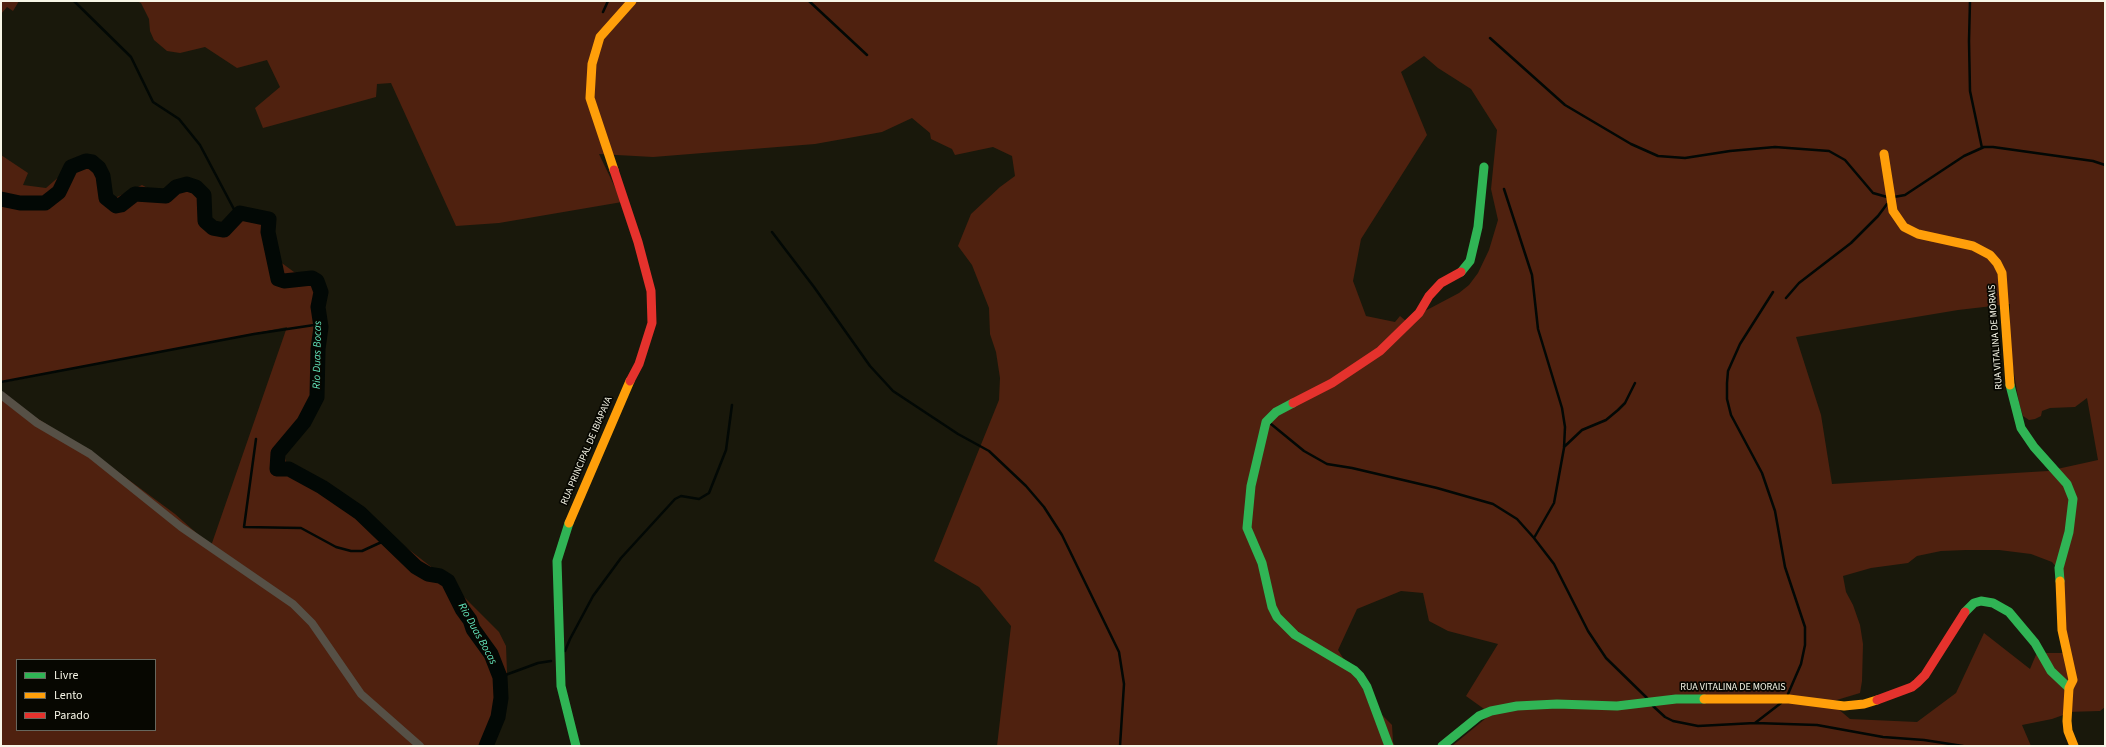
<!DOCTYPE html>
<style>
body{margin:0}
#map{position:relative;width:2106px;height:747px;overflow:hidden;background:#19180b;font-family:"Source Sans 3",sans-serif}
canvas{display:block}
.frame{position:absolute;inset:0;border:2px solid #f7f6e7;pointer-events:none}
.legend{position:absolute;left:16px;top:659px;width:140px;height:72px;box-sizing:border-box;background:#070701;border:1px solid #67675d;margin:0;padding:5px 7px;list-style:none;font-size:12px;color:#f7f6e7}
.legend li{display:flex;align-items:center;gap:8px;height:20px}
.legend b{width:20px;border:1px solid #67675d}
</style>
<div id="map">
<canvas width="2106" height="747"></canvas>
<div class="frame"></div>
<ul class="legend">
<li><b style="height:5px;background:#30b455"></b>Livre</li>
<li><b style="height:5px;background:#ff9f0a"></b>Lento</li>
<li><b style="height:5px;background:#e5322d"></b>Parado</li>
</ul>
</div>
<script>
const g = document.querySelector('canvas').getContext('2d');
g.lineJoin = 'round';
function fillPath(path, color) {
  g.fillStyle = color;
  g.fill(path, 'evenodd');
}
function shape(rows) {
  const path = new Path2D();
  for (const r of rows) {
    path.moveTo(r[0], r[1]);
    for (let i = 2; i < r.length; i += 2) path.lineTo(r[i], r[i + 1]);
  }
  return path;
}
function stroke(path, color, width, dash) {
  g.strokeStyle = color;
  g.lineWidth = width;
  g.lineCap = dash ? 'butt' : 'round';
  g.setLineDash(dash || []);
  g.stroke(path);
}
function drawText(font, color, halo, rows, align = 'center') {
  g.font = font + ' "Source Sans 3",sans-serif';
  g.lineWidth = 3.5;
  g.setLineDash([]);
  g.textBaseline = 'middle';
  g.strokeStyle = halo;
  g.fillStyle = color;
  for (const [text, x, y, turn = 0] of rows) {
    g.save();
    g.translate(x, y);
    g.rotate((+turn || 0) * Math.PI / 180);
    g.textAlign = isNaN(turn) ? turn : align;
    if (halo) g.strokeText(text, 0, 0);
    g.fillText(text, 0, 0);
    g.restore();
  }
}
fillPath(shape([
 [1,1,19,1,13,11,7,7,1,14],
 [136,1,2105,1,2105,707,2100,711,2066,712,2066,714,2052,719,2022,725,2031,746,1452,746,1491,714,1466,696,1498,644,1448,631,1429,621,1423,593,1401,591,1357,609,1338,650,1375,708,1392,725,1393,742,1395,746,997,746,1011,626,979,587,934,561,999,400,1000,378,996,352,990,334,989,308,972,265,958,246,971,214,1000,187,1015,176,1012,156,993,147,955,155,952,149,931,139,930,133,912,118,882,132,815,144,653,157,599,154,622,202,499,223,456,226,391,83,377,84,376,97,263,128,255,108,280,87,267,60,237,68,205,47,180,53,167,51,154,40,150,31,149,19,141,3],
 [1424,56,1438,68,1471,89,1497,130,1491,189,1498,220,1489,250,1478,273,1469,285,1459,293,1406,321,1400,316,1395,322,1366,316,1353,281,1361,239,1427,135,1401,72],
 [2010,304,2010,350,2019,403,2023,416,2029,420,2035,419,2041,416,2042,411,2050,408,2075,407,2087,398,2098,460,2048,471,1832,484,1821,415,1796,337,1958,310],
 [1966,550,1999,550,2031,554,2052,562,2061,573,2066,653,2043,653,2038,650,2030,669,1984,633,1956,693,1917,722,1850,719,1830,702,1860,693,1862,681,1863,644,1860,625,1853,605,1846,592,1843,576,1871,568,1908,563,1917,556,1941,551],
 [1,155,28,173,23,185,46,188,76,162,89,158,104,170,113,199,142,185,160,195,194,181,205,194,207,209,213,226,245,210,268,216,268,242,275,258,294,272,318,276,321,283,314,291,314,392,308,426,283,447,286,463,332,490,443,576,499,632,506,646,507,673,504,703,495,719,492,746,1,746,1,395,99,458,175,514,211,546,287,327,1,383],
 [17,660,155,660,155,730,17,730]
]), '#4f210f');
stroke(shape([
 [74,1,131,57,153,102,179,119,200,145,237,215],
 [809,1,867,55],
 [1970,1,1969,41,1970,91,1982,148],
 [603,12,608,1],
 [1490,38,1565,105,1631,144,1658,156,1685,158,1730,151,1775,147,1829,151,1845,160,1873,193,1887,197],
 [1504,189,1532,275,1538,329,1562,408,1565,427,1564,448,1554,503,1534,538],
 [1894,197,1905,195,1964,156,1984,147,1993,147,2093,161,2105,165],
 [772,232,814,287,870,366,893,391,958,434,989,451,1026,486,1044,507,1062,535,1119,652,1124,684,1120,746],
 [1773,292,1740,344,1728,371,1727,383,1727,399,1731,415,1762,473,1775,511,1785,567,1805,627,1805,645,1801,664,1788,694],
 [1786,298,1799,283,1851,243,1878,216,1887,204],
 [1,382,254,334,321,324],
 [1271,424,1304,451,1327,464,1352,468,1437,488,1493,504,1517,519,1534,538,1554,564,1588,631,1606,658,1647,698],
 [256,439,244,527,301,528,336,547,351,551,362,551,386,540],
 [1564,447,1582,430,1606,420,1618,410,1625,403,1635,383],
 [565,651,570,639,593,596,621,558,675,499,681,496,699,499,709,493,726,450,732,405],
 [500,677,538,663,551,661],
 [1653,706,1665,717,1673,721,1698,726,1755,723,1817,725,1883,737,1924,740,1963,746],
 [1755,723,1781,703]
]), '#020805', 2.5);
stroke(shape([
 [1,199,20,203,45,203,59,192,71,167,86,161,92,162,99,168,103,176,106,198,116,206,121,205,135,194,166,196,176,187,187,184,196,187,204,195,205,221,213,228,224,230,240,213,269,219,268,232,278,279,284,281,312,278,317,281,321,292,318,307,321,327,318,349,317,397,304,422,278,453,277,469,289,469,322,487,360,513,416,567,428,574,440,576,448,581,462,609,470,620,473,629,491,654,500,677,501,698,498,717,486,746]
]), '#020805', 15);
stroke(shape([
 [1,395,37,423,90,454,181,527,293,604,312,623,361,694,420,746]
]), '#565046', 8);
stroke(shape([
 [1461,272,1470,261,1478,227,1484,167],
 [2010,385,2021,428,2034,447,2067,484,2073,499,2069,532,2059,568,2060,581],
 [1293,403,1276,412,1266,422,1251,486,1247,528,1262,563,1272,607,1277,617,1295,635,1354,670,1360,676,1367,687,1389,746],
 [569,523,557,561,561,686,576,746],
 [1965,612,1974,603,1981,601,1993,603,2009,612,2035,643,2051,671,2069,688],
 [1442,746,1479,716,1491,711,1517,706,1557,704,1617,706,1676,699,1704,699]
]), '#30b455', 9);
stroke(shape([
 [1884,154,1893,211,1904,227,1918,234,1973,246,1990,255,1997,263,2002,273,2010,385],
 [614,170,590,98,592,64,600,37,632,1],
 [569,523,630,381],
 [2060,581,2062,630,2073,680,2069,688,2067,721,2068,731,2074,746],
 [1704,699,1789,699,1844,706,1864,704,1877,700]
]), '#ff9f0a', 9);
stroke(shape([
 [614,170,638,242,651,291,652,323,639,364,630,381],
 [1293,403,1332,383,1380,351,1419,313,1429,296,1441,283,1461,272],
 [1877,700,1912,687,1917,683,1925,675,1965,612]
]), '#e5322d', 9);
drawText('10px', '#f7f6e7', '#070701', [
 ["RUA VITALINA DE MORAIS",1996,337,-94],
 ["RUA PRINCIPAL DE IBIAPAVA",587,451,-67],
 ["RUA VITALINA DE MORAIS",1733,688]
]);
drawText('italic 11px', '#63e6bc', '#070701', [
 ["Rio Duas Bocas",318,355,-89],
 ["Rio Duas Bocas",477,634,61]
]);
</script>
